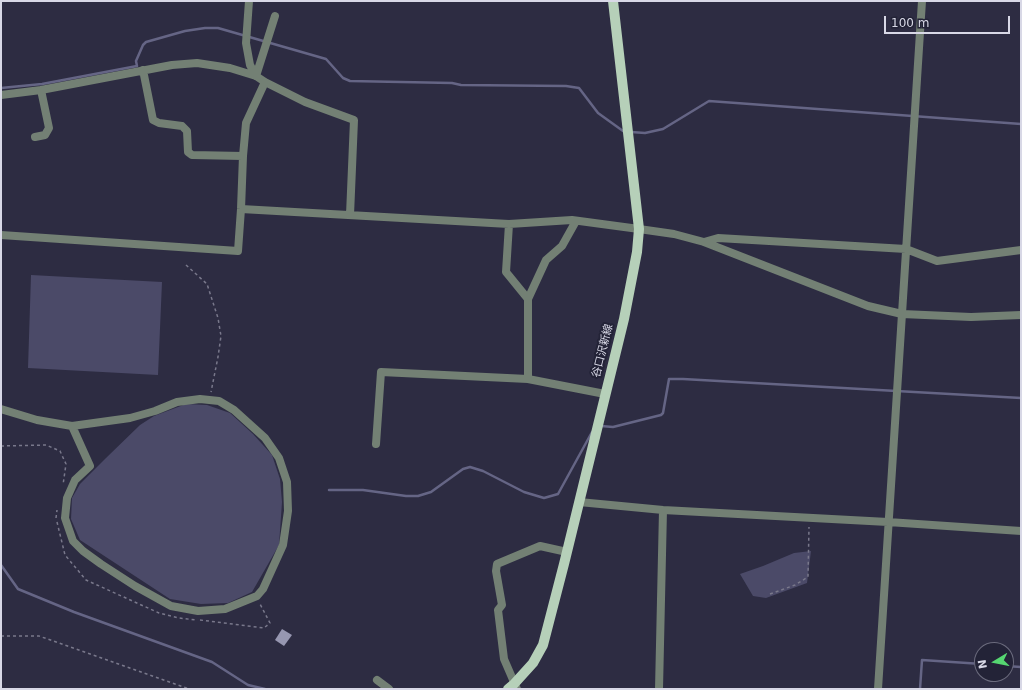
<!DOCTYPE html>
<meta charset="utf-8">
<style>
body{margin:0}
#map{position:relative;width:1022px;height:690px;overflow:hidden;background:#2d2c42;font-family:"DejaVu Sans",sans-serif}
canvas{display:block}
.frame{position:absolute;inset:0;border:2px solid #d8d8e6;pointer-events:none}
.north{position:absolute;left:974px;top:642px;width:40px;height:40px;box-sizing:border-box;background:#232337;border:1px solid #6b6b7d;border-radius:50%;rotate:260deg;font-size:11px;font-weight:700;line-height:16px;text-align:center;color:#d8d8e6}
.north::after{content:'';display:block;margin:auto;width:14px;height:18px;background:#55d671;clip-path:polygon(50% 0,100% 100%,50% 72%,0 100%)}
.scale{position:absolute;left:884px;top:16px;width:126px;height:18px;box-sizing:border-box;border:2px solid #d8d8e6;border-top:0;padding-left:5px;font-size:12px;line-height:14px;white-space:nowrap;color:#d8d8e6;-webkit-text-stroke:3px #232337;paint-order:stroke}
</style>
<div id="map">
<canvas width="1022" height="690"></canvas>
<div class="frame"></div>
<div class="north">N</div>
<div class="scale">100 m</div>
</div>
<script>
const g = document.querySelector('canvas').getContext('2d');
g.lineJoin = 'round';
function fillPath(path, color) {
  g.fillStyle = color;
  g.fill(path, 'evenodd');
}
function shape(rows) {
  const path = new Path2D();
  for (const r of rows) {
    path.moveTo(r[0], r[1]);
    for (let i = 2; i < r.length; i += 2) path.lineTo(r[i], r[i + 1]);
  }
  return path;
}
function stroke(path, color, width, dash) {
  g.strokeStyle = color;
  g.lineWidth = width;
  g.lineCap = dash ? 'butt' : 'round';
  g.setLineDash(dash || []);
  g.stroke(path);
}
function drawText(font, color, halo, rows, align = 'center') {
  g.font = font + ' "DejaVu Sans","Noto Sans JP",sans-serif';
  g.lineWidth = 4;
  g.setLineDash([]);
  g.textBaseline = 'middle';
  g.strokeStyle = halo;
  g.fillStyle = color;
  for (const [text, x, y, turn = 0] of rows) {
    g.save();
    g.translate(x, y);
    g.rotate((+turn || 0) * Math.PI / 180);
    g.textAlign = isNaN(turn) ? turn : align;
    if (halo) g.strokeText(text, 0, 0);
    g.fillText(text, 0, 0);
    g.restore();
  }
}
fillPath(shape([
 [31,275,162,282,158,375,28,368],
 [186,404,207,405,230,413,253,434,272,455,280,479,282,502,279,545,252,592,228,603,201,604,170,599,80,540,71,519,72,498,80,484,106,458,140,425,154,416],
 [811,551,807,583,766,598,753,596,740,574,763,566,794,553]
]), '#4b4a68');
stroke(shape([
 [1,88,42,84,137,66,136,61,143,45,146,42,185,31,205,28,218,28,326,59,343,78,350,81,452,83,461,85,566,86,579,88,598,113,623,131,626,131],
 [631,132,645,133,663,129,709,101,1021,124],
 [601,426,613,427,661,415,663,413,669,379,683,379,1021,398],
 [329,490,363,490,406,496,418,496,431,492,463,469,470,467,483,471,524,492,544,498,558,494,592,432],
 [1,565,18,589,74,612,212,662,248,685,265,689],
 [1006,666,1021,667],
 [920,689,922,660,982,664]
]), '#656585', 2.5);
fillPath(shape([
 [282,629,292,635,284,646,275,640]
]), '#9797b1');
stroke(shape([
 [186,265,207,284,218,318,221,336,218,357,211,392],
 [1,446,46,445,60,451,66,464,63,485],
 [56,518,57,510],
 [57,522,65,555,86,580,159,613,179,618,196,620],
 [770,594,795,585,808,577,809,527],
 [200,620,264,628,270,623,260,604],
 [1,636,39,636,189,689]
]), '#79788b', 1.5, [3, 3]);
stroke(shape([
 [249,1,246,43,250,65,256,76],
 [143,70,153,120,159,123,182,126,187,131,188,152,192,155,243,156],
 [256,76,275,16],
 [1,95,41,90,172,65,197,63,230,68,256,76,265,82,305,102,354,120,350,215],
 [35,137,45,135,49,128,41,90],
 [241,209,509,224,572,220,639,229,674,234,704,242,868,306,902,314,971,317,1021,315],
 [509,224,506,272,528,299,528,379],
 [1,235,238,251,241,209,243,156,246,123,265,82],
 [704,242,718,238,906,249,937,261,1021,250],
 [528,299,546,260,562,246,576,221],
 [200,399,219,401,234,410,265,438,279,458,287,482,288,511,283,545,263,589,257,596,225,609,198,611,171,606,135,586,101,564,83,551,73,541,65,518,67,498,75,480,90,466,72,426,130,418,155,411,177,402,200,399],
 [1,409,37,420,72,426],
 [376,444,381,372,528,379,605,394],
 [579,502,663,510,888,522,1021,531],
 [377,680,389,689],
 [517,689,504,659,498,610,502,605,496,571,497,564,540,546,567,552],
 [659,689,663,510],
 [878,689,922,1]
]), '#738074', 8);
stroke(shape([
 [508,689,514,684,533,663,543,645,564,564,624,319,637,252,639,229,613,1]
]), '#b6d0b9', 10);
drawText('11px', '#d8d8e6', '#232337', [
 ["谷口沢新線",603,351,-76]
]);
</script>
